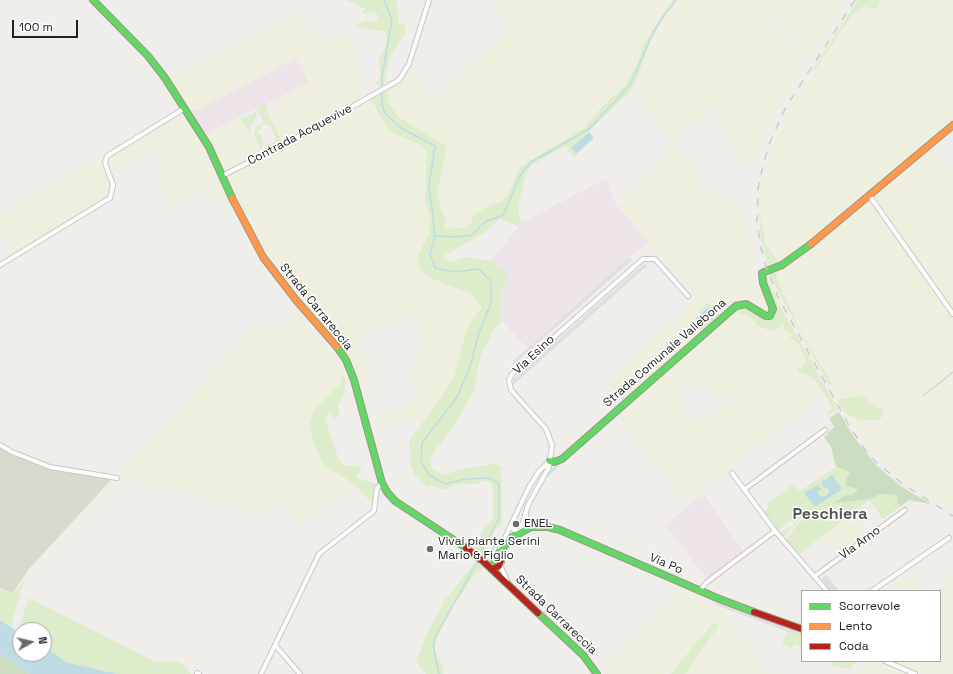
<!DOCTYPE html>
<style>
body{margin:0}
#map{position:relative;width:953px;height:674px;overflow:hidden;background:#f0eeeb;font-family:"Space Grotesk",sans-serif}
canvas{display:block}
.legend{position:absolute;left:801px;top:590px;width:140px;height:72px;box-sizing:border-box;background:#fff;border:1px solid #a7a7a7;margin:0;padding:5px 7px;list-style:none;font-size:12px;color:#222}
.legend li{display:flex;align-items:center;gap:8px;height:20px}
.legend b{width:20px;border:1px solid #a7a7a7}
.north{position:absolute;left:12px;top:622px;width:40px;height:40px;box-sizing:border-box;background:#fff;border:1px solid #a7a7a7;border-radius:50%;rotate:82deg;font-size:11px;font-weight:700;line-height:16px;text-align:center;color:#222}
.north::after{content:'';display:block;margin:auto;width:14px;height:18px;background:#6a6968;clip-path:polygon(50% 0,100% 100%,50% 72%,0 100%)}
.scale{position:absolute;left:12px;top:20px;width:66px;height:18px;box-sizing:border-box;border:2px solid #222;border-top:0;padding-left:5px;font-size:12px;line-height:14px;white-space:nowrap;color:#222;-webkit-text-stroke:3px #fff;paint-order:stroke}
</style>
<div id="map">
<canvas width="953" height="674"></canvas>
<ul class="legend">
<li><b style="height:5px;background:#63d668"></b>Scorrevole</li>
<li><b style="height:5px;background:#ff974d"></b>Lento</li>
<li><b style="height:5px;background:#b3261e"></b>Coda</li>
</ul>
<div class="north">N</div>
<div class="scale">100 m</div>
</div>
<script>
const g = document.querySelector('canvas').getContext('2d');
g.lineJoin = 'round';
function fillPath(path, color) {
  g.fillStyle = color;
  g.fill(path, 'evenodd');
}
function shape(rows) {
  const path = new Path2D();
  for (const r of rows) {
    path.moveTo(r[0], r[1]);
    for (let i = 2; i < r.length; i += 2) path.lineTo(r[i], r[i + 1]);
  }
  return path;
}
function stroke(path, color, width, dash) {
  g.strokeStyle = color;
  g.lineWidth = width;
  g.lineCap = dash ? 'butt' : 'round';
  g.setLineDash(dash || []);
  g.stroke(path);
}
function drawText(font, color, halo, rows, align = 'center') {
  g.font = font + ' "Space Grotesk",sans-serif';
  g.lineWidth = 3;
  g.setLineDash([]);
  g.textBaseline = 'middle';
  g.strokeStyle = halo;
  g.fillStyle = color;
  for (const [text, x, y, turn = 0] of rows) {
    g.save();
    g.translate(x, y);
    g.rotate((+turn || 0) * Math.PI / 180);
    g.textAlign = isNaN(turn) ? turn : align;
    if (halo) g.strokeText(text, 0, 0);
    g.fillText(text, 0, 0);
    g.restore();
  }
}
fillPath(shape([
 [296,58,309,83,204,135,188,110,195,111],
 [607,178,615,203,649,241,527,348,502,321,501,294,508,274,491,261,521,223],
 [705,496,743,551,707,579,665,525,699,497]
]), '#ede4e9');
fillPath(shape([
 [0,446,49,467,112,479,29,569,13,593,0,588]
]), '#d9d9cd');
fillPath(shape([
 [491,0,673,0,642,47,639,60,626,84,599,110,585,128,520,167,510,191,503,201,488,206,472,216,473,222,464,228,444,229,446,217,441,210,437,193,446,152,445,145,400,118,388,103,387,91,403,80,411,67,436,100,512,27],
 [681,0,756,0,804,61,799,74,775,111,765,132,755,163,751,167,747,167,731,150,734,147,715,118,716,111,710,104,703,111,703,117,708,122,701,128,693,119,677,133,676,139,681,149,666,134,638,97,637,87,648,53,663,24],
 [760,0,845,0,809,59],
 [879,0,953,0,953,121,810,244,779,263,766,245,759,210,761,185,775,138,796,99,852,15,865,6,872,9,880,3],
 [295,13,309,34,316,32,330,41,351,31,360,100,283,143,268,114,278,110,275,100,309,83,296,58,195,111,188,110,169,78],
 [371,99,386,126,395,134,423,146,427,151,425,203,431,220,430,233,417,258,421,270,429,277,473,295,482,308,472,319,466,333,454,377,423,423,414,418,380,425,378,416,403,408,417,391,407,363,429,351,412,312,357,340,372,370,360,387,355,371,340,345,282,279,268,260,227,183,233,174],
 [179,115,184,116,205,148,235,213,233,214,209,196,188,184,186,192,191,196,171,206,159,182,166,177,155,150,162,145,160,142,112,171,107,162,110,156],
 [240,117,260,154,232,170,222,170,205,135],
 [674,146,691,164,697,165,694,171,696,181,706,188,720,195,730,197,743,207,755,264,753,289,747,296,722,316,707,303,694,316,696,318,695,321,701,333,626,399,607,384,688,308,688,304,694,303,697,299,694,291,690,288,618,207],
 [931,147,953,174,953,311,872,197],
 [98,156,110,179,107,198,15,254,0,229,0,216],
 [869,198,953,317,953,510,903,480,866,444,847,416,855,417,861,421,871,424,881,423,883,411,843,398,837,400,829,385,832,384,800,330,776,277,778,270,792,262],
 [763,289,770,306,769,313,766,314,746,302,755,290,759,292],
 [735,311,751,318,753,322,768,330,775,330,783,324,791,334,790,338,798,343,806,360,805,364,798,368,818,383,824,393,685,503,617,414,665,371,685,394,678,401,700,425,736,396,732,391,722,399,703,379,690,392,668,367],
 [297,312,300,312,310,326,307,335,314,336,320,341,336,361,341,371,342,381,314,411,323,464,356,486,301,523,279,499,256,514,163,486,118,479,256,322,270,330,275,327,286,326,285,322,290,322,295,319,294,315],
 [853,512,868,533,839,555,823,534],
 [912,573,932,591,885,591],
 [953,574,953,674,923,674,894,661,940,661,940,591,936,591],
 [684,589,695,593,706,598,712,605,723,610,725,615,768,674,685,674,719,626,714,622,674,669,669,669,665,674,607,674,604,668],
 [869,661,871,661,901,674,858,674]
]), '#efefdf');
fillPath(shape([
 [346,0,396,0,399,23,405,26,405,34,390,56,384,84,380,87,377,86,376,82,380,77,379,58,384,51,387,38,385,32,361,28,357,24,370,20,371,22,377,20,378,15,375,12,363,14,362,11,366,9],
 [673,0,677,0,660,24,650,43,636,82,630,92,571,148,577,156,574,157,568,151,566,146,531,165,525,177,518,209,521,223,518,226,500,219,484,233,445,255,444,259,450,262,465,257,491,261,508,274,501,294,502,321,493,331,481,355,473,393,459,418,433,454,430,460,433,469,445,475,458,470,495,464,501,467,502,523,494,531,492,541,482,556,474,550,483,530,493,519,493,489,489,482,484,481,476,484,459,484,443,490,431,485,428,487,415,476,411,467,409,441,441,398,454,377,466,333,472,319,482,308,473,295,429,277,421,270,417,258,429,233,431,220,425,203,427,151,423,146,395,134,386,126,371,99,387,91,388,103,400,118,445,145,446,152,437,193,441,210,446,217,444,229,464,228,473,222,472,216,488,206,503,201,510,191,520,167,584,128,599,110,626,84,639,60,642,47],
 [858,0,879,0,880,3,877,8,872,9,865,6,852,15,814,71,811,72],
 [266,104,268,114,283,143,264,153,267,144,275,142,276,138,270,125,267,126,266,123,260,126,262,129,258,130,259,133,264,143,261,150,254,135,255,127,264,121,256,109],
 [256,112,257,115,250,129,252,138,240,117,249,116],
 [759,210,766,245,779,263,768,268,761,238],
 [778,270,776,277,800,330,832,384,829,385,774,284,769,272],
 [766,274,780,306,838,409,826,416,832,408,818,383,806,374,798,371,798,368,805,364,806,360,798,343,790,338,791,334,784,330,783,324,775,330,768,330,757,325,751,318,735,311,723,321,735,310,743,308,757,312,767,319,773,317,775,310,764,276],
 [708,303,716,307,722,316,701,333,695,321,696,318,704,326,707,308,700,314,698,312],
 [341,371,345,380,345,394,337,407,341,413,334,420,330,412,325,419,339,460,344,466,362,466,356,478,376,484,373,504,354,484,323,464,313,440,310,422,314,411,342,381],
 [861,395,883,411,881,419,873,421,863,419,862,421,855,417,847,416,837,400],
 [836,467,850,472,858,489,853,494,844,496,859,499,871,499,880,494,897,495,897,502,901,506,883,519,869,500,799,554,786,539,801,520,808,515,808,509,784,537,780,532,794,525,793,521,790,521,778,530,764,511,769,507,767,504,793,484,800,491],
 [476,561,484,567,473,577,453,607,437,638,435,650,443,669,443,674,426,674,416,662,426,636,445,600],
 [27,571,11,626,0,620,0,589,14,593,22,584],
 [29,598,154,661,181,662,191,674,117,674,66,662,44,646,44,630,20,630,20,633,17,631],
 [714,622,719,626,685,674,670,674],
 [787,632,802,637,802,647,794,644,792,648,782,644],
 [834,661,856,661,850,669,832,665]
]), '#ddeccb');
fillPath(shape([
 [839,412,854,437,877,466,902,487,931,504,909,500,901,506,897,502,897,495,880,494,871,499,835,503,844,496,853,494,858,489,847,486,846,480,850,472,836,467,831,447,824,437,834,427,829,418],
 [0,654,30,674,0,674]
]), '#cbdec1');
fillPath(shape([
 [629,258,632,260,513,365,513,361],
 [645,263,647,266,513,385,513,379],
 [827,575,839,591,831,591,822,579],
 [716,602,802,634,802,637,716,605]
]), '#e0dfde');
fillPath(shape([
 [589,132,594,138,576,154,571,148],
 [707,308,710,309,713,318,704,326,696,318],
 [832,475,842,489,816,506,813,505,804,493,818,485,821,490,817,492,821,497,827,495,829,492,828,488,823,487,822,482],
 [0,620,20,633,20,654,44,654,44,646,66,662,117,674,30,674,0,654]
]), '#bfdbe3');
stroke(shape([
 [384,0,392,20,382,77,382,104,385,113,401,128,435,146,429,186,435,235],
 [723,313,736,301],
 [711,314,721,307],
 [698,319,696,322,701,331],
 [924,395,953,372],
 [625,399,721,315],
 [578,441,602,420],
 [544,479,561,462],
 [481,551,489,552,498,544],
 [480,555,499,518,499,484,490,478,465,479,446,484,429,475,421,461,422,443,457,397,471,364,478,335,491,303,491,282,479,269,455,272,435,268,430,254,435,236,456,237,472,235,485,222,503,215,520,176,531,162,589,129,630,85,653,33,663,16,676,0],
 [439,674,433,645,436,635,478,561]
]), '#bfdbe3', 1.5);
const street = shape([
 [222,176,315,128,399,80,409,64,429,0],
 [869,195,953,314],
 [0,265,110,198,113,185,105,163,107,156,185,108],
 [0,445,12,452,50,467,117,478],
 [732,473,775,531,827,591],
 [745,489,825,430],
 [526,514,528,524,531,527],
 [511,524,514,530,520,532,528,505,549,467,552,445,546,429,511,390,509,380,512,374,643,259,655,259,688,296],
 [500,548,529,487,539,471,550,461],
 [504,549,501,567,507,581],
 [815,576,905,510],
 [700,590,707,582,775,531],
 [872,591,949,538],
 [275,645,300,674],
 [885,661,915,674],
 [197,673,199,674],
 [261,674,319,554,374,511,377,488,382,483]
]);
const fast = shape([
 [93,0,148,56,165,78,209,147,232,198],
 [337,347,346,360,354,380,382,483,387,492,395,501,466,548],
 [550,461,554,462,562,459,736,306,746,304,766,316,770,316,773,309,763,283,762,273,782,265,811,244],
 [492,569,495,558,511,538,531,527,548,527,560,530,717,598,754,612],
 [538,613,583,655,597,674]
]);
const slow = shape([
 [232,198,263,257,296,300,337,347],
 [811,244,953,125]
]);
const jam = shape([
 [466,548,484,562,538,613],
 [492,569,499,566,501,561],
 [754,612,802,629]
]);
stroke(street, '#c9c8c7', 6);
stroke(fast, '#999a82', 8);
stroke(slow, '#999a82', 8);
stroke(jam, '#999a82', 8);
stroke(street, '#fdfcfc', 4);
stroke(fast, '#63d668', 6);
stroke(slow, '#ff974d', 6);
stroke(jam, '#b3261e', 6);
stroke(shape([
 [855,0,786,107,770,142,763,165,758,189,757,223,761,248,766,267,779,299,851,429,867,452,876,462,904,485,953,516]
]), '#ccc', 1.5, [8, 8]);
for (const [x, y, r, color] of [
 [516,524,4,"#6a6968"],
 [430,549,4,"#6a6968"]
]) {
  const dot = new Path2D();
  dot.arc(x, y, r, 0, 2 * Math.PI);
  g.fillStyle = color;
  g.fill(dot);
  stroke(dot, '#fff', 1.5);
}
drawText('12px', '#222', '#fff', [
 ["Contrada Acquevive",300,135,-28],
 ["Strada Carrareccia",316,307,51],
 ["Strada Comunale Vallebona",665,353,-41],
 ["Via Esino",534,355,-43],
 ["Via Arno",860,543,-36],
 ["Via Po",666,564,23],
 ["Strada Carrareccia",556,615,44]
]);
drawText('12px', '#222', '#fff', [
 ["ENEL",524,524],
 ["Vivai piante Serini",438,542],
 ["Mario & Figlio",438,556]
], 'left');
drawText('bold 16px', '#555', '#fff', [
 ["Peschiera",830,515]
]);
</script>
